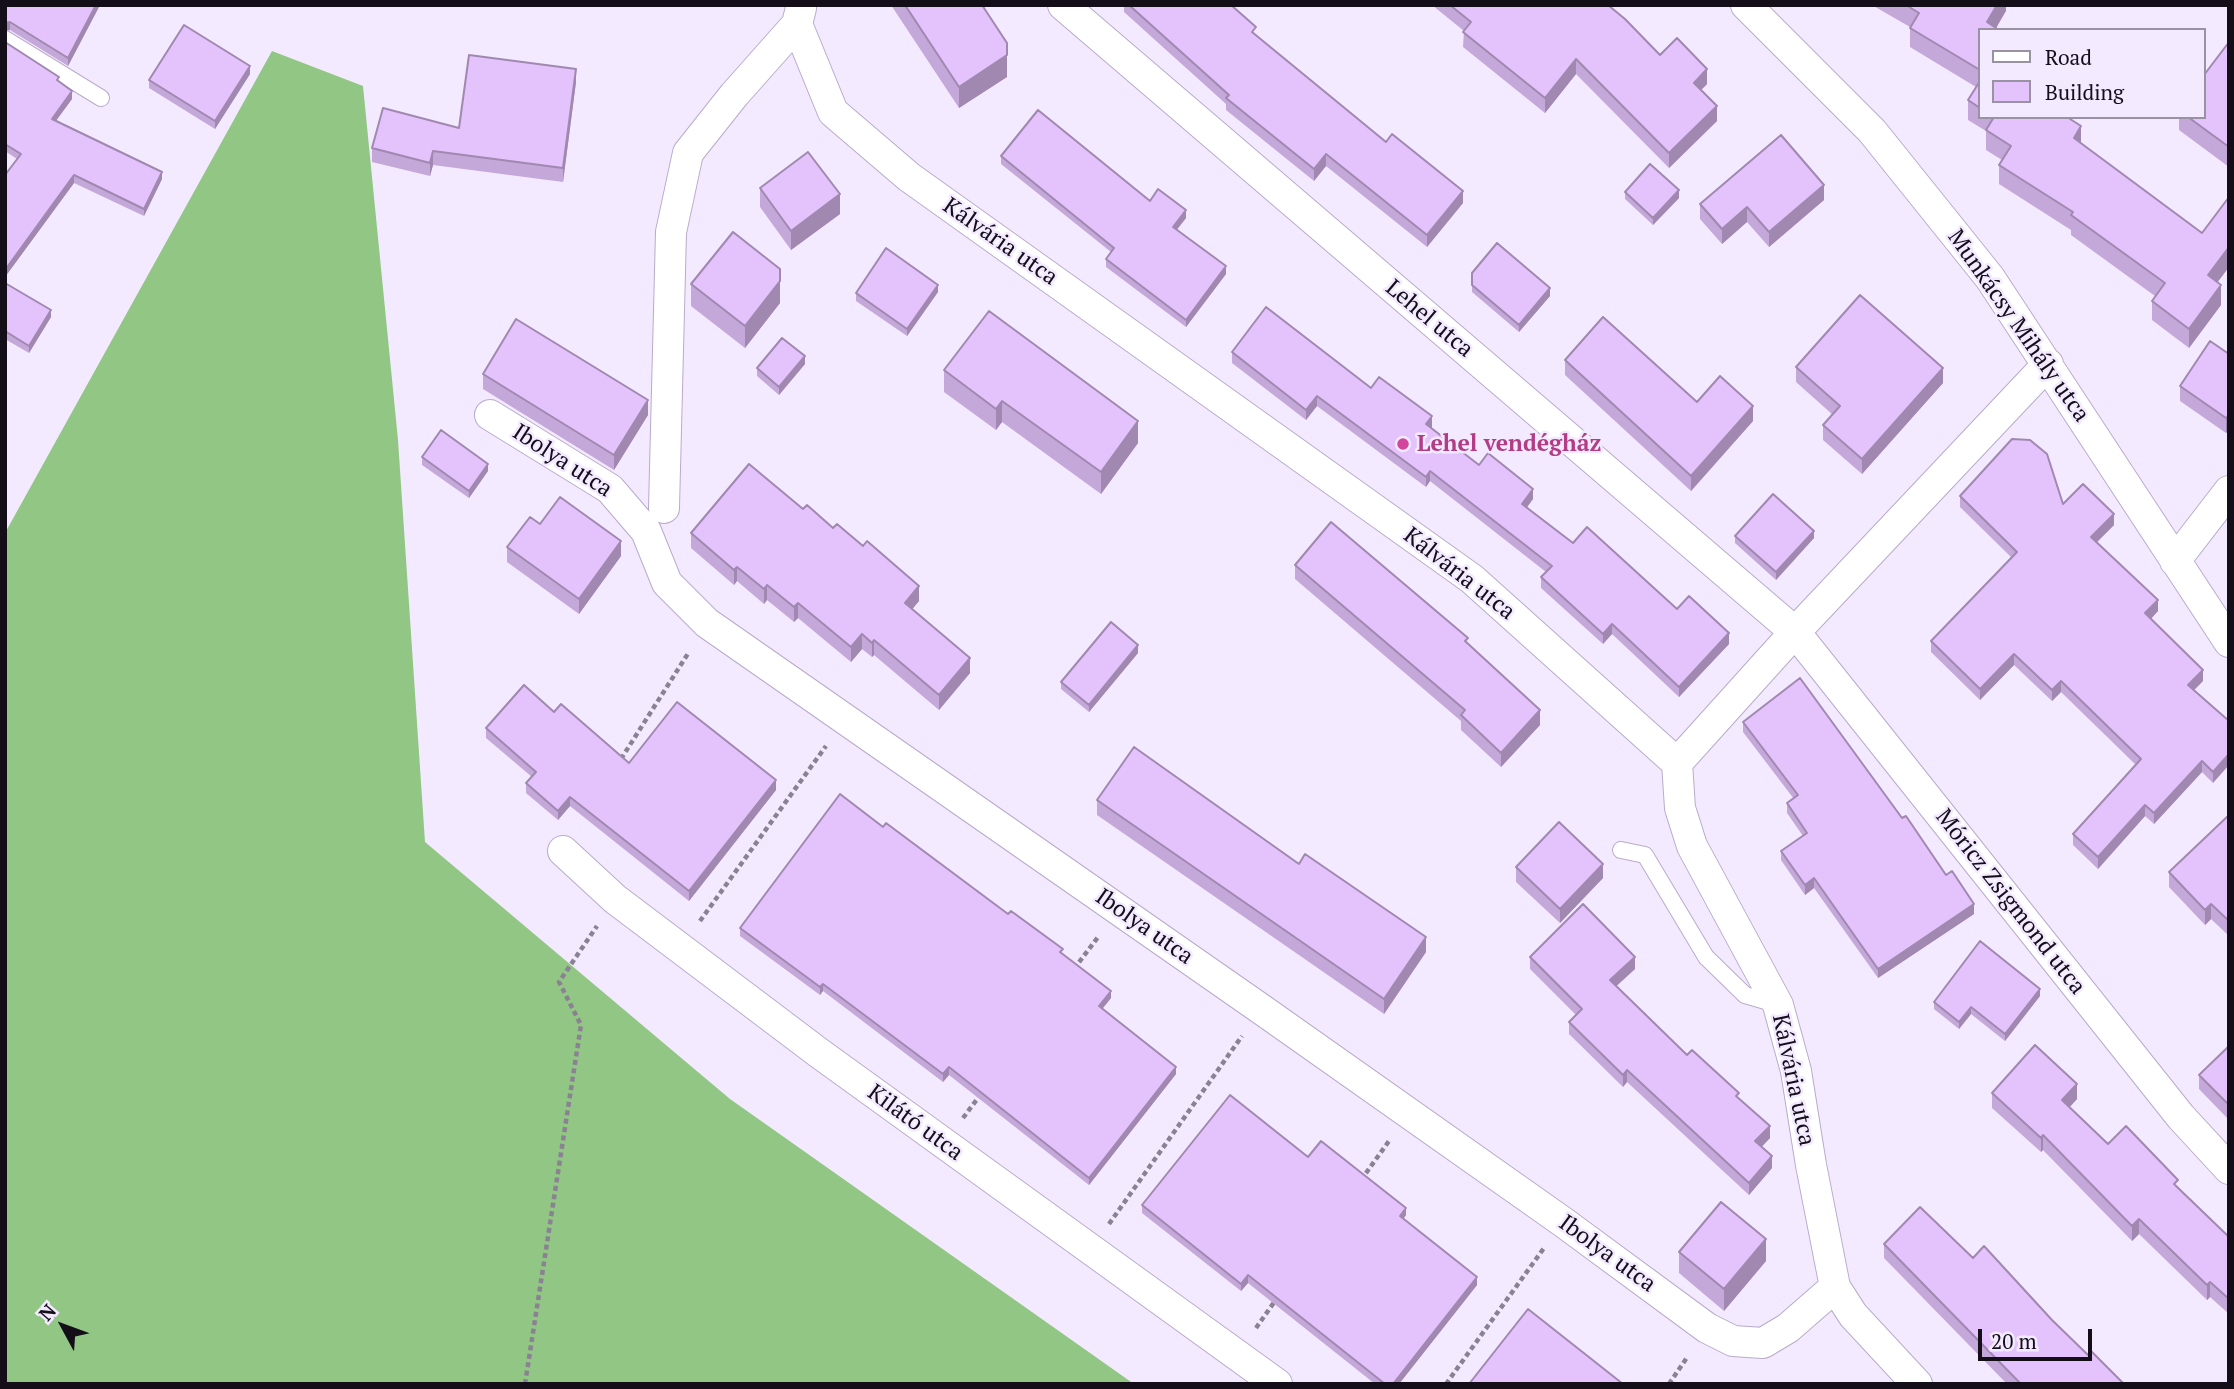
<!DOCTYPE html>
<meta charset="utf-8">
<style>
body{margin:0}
#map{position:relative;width:2234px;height:1389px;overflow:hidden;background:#f4eaff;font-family:"PT Serif",serif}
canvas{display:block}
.frame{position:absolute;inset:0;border:7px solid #140e19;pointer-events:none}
.legend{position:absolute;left:1978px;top:28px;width:228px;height:91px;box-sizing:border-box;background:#f4eaff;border:2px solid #9a92a3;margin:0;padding:9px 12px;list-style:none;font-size:21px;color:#140e19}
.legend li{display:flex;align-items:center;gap:14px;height:35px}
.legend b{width:35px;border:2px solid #9a92a3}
.north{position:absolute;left:28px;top:1291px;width:70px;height:70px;-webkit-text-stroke:5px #f4eaff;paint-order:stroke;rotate:311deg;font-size:19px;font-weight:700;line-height:28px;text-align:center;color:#140e19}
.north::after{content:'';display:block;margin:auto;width:24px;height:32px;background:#140e19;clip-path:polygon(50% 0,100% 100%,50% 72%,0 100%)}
.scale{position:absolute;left:1978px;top:1329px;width:114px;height:32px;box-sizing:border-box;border:4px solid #140e19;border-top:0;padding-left:9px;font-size:21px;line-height:24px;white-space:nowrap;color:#140e19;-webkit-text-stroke:5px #f4eaff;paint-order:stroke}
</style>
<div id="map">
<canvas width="2234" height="1389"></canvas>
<div class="frame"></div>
<ul class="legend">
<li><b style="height:9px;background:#fff"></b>Road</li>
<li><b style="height:19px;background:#e4c3fc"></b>Building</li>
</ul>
<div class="north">N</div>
<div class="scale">20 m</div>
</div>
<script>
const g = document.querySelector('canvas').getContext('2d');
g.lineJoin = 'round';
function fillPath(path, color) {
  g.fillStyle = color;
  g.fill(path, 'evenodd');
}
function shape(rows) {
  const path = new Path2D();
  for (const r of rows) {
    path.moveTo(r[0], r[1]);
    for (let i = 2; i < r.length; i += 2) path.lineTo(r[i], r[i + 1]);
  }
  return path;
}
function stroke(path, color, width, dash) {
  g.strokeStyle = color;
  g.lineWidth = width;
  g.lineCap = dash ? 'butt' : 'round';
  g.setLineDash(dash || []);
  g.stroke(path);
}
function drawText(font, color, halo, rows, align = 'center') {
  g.font = font + ' "PT Serif",serif';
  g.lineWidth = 5;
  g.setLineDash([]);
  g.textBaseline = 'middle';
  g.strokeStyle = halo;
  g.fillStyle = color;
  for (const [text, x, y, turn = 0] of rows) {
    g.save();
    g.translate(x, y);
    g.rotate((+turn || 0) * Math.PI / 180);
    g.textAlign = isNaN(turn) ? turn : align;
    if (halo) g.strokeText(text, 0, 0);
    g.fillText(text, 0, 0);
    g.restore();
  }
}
fillPath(shape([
 [272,51,363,86,398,440,425,842,730,1099,1134,1384,5,1384,5,533]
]), '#91c684');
const lane = shape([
 [5,39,101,98],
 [1621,850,1645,855,1706,957,1745,995,1776,1004]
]);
const street = shape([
 [1063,5,1795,632,1677,763],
 [1746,5,1872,131,1990,278,2229,642],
 [797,24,833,112,909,177,1472,579,1677,763,1680,808,1692,846,1778,1005,1796,1071,1811,1165,1835,1287,1853,1315,1917,1384],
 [2048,364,1795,632,2181,1117,2229,1169],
 [490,415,610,489,646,531,667,583,707,623,1261,1009,1563,1222,1707,1328,1733,1341,1763,1343,1788,1328,1835,1287],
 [664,508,671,232,688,153,734,95,797,24,801,8],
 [2175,561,2229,491],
 [563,851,615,899,819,1053,1277,1384]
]);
stroke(lane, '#b9abca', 18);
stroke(street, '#b9abca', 32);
stroke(shape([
 [621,759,689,652],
 [700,921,826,746],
 [1074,969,1098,937],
 [963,1118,981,1094],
 [1361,1180,1389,1141],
 [1109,1224,1242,1036],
 [1256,1328,1275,1301],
 [525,1384,581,1025,559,982,597,926],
 [1446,1384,1544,1248],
 [1669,1384,1688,1356]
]), '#8a8292', 4.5, [5, 3.5]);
stroke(lane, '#fff', 16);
stroke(street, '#fff', 30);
fillPath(shape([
 [5,5,100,5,68,66,10,30],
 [891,5,982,5,1007,77,959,108],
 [1124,5,1231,5,1256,35,1386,142,1463,203,1427,247,1326,166,1314,181,1226,110,1226,104,1124,12],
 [1432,5,1608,5,1660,55,1707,84,1701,90,1717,121,1669,168,1576,74,1545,113,1463,47,1464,31],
 [1872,5,2006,5,2006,11,1980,30,1980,117,2067,117,2081,144,2202,233,2229,197,2229,267,2217,282,2221,305,2189,348,2152,320,2152,301,2155,296,2071,235,2071,230,1999,184,1999,165,2002,160,1986,150,1986,131,1968,120,1968,100,1976,87,1910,47,1910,27],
 [5,42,59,82,72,99,56,121,162,179,144,216,74,183,5,277,5,175,17,159,5,151],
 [2229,42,2229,167,2179,130,2179,117,2204,117],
 [250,74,215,129,149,88,149,80],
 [576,82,563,182,433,165,430,176,372,162,372,148,459,128],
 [1001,156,1150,201,1186,218,1177,230,1226,274,1186,327,1106,267,1106,259,1111,252,1001,164],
 [760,188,840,214,791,250,760,207],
 [1625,192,1679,198,1653,225,1625,199],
 [1824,200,1769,247,1747,222,1722,244,1700,219,1700,204],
 [1472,273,1550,296,1519,332,1472,292],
 [5,283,51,317,29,353,5,339],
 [691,284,780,303,745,348,691,306],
 [938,292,907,336,856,301,856,293],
 [1232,352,1371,388,1432,427,1431,428,1479,465,1533,499,1527,507,1573,543,1677,609,1729,644,1679,697,1612,634,1603,644,1541,588,1541,577,1546,572,1430,481,1426,487,1317,406,1306,420,1232,363],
 [2229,354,2229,430,2226,433,2180,401,2180,386],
 [1565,360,1697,402,1753,421,1691,491,1565,375],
 [805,364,779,395,757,376,757,368],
 [1796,367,1943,383,1862,474,1823,440,1823,425,1833,415,1796,382],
 [944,370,1138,443,1101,494,1002,422,996,430,944,392],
 [483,374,648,415,614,470,483,389],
 [422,457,488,471,469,498,422,465],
 [1960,496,2063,504,2114,525,2097,542,2158,611,2151,619,2203,681,2194,690,2229,721,2213,783,2202,772,2154,824,2145,816,2098,869,2073,845,2073,834,2136,765,2061,692,2052,701,2014,665,1980,700,1931,652,1931,641,2011,557,1960,507],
 [803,509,919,601,912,609,970,673,939,710,874,655,872,657,862,649,851,662,798,618,794,622,767,600,764,604,737,581,734,585,691,548,691,533],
 [540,524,621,556,579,614,507,562,507,547],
 [1735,536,1814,538,1776,580,1735,543],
 [1295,565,1468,643,1540,725,1501,767,1461,730,1461,721,1295,579],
 [1138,653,1089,712,1061,689,1061,682],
 [554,712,629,763,776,790,689,901,570,806,558,820,526,793,526,783,532,777,486,738,486,728],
 [1743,722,1902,818,1974,914,1878,978,1814,888,1805,895,1781,860,1781,851,1803,836,1787,813,1787,803,1794,799,1743,732],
 [1097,800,1426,952,1384,1014,1097,815],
 [2229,815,2229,936,2211,919,2205,925,2169,887,2169,872],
 [883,827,1063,954,1111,998,1102,1009,1176,1074,1089,1185,949,1075,943,1082,823,991,820,995,740,936,740,928],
 [1516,867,1603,878,1560,923,1516,882],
 [1530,957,1635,969,1616,986,1687,1055,1739,1099,1770,1138,1761,1147,1772,1168,1749,1195,1627,1082,1623,1087,1569,1034,1569,1022,1576,1015,1530,969],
 [2040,996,2005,1041,1971,1014,1959,1029,1934,1009,1934,1002],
 [2229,1046,2229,1120,2199,1089,2199,1075],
 [1992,1093,2077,1099,2070,1107,2108,1144,2178,1188,2229,1237,2229,1314,2210,1297,2207,1300,2139,1234,2132,1241,2043,1150,2041,1152,1992,1108],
 [1308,1157,1406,1215,1403,1219,1477,1285,1399,1384,1375,1384,1248,1283,1241,1291,1142,1213,1142,1205],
 [1884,1244,1973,1258,2052,1320,2088,1355,2124,1384,2007,1384,1884,1258],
 [1679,1252,1766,1261,1724,1311,1679,1273]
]), '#c4a8d9');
fillPath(shape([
 [96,5,100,5,68,66,68,58],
 [1997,5,2006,5,2006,11,1995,30,1987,22],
 [10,22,10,30,5,31,5,23],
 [1007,55,1007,77,959,108,959,87],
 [1576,59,1576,74,1545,113,1545,98],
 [250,66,250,74,215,129,215,121],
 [576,69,576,82,563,182,563,168],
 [1707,69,1707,84,1694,97,1694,83],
 [72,91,72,99,52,126,52,119],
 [1717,106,1717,121,1669,168,1669,153],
 [2081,126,2081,146,2074,138],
 [433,151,433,165,430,176,430,163],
 [1326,154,1326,166,1314,181,1314,169],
 [162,172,162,179,144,216,144,209],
 [74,175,74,183,5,277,5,270],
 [1824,185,1824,200,1769,247,1769,232],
 [1679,190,1679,198,1653,225,1653,218],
 [1463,191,1463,203,1427,247,1427,235],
 [840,194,840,214,791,250,791,231],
 [1747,207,1747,222,1722,244,1722,229],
 [1186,210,1186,218,1173,234,1173,227],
 [2229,247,2229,267,2208,295,2208,275],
 [1226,266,1226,274,1186,327,1186,320],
 [780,281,780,303,745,348,745,326],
 [938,285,938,292,907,336,907,329],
 [2221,285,2221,305,2189,348,2189,329],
 [1550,288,1550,296,1519,332,1519,325],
 [51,310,51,317,29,353,29,346],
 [805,356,805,364,779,395,779,387],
 [1943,368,1943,383,1862,474,1862,459],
 [1317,396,1317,406,1306,420,1306,410],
 [648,400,648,415,614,470,614,455],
 [1002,401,1002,422,996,430,996,409],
 [1753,406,1753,421,1691,491,1691,476],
 [2229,415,2229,430,2226,433,2226,418],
 [1432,416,1432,427,1426,435,1426,424],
 [1138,421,1138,443,1101,494,1101,472],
 [488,464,488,471,469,498,469,491],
 [1430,471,1430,481,1426,487,1426,477],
 [1533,489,1533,499,1522,514,1522,504],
 [2114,514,2114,525,2091,548,2091,537],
 [1814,531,1814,538,1776,580,1776,572],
 [621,541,621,556,579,614,579,599],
 [737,567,737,581,734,585,734,570],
 [767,585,767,600,764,604,764,589],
 [919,586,919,601,905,618,905,603],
 [2158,600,2158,611,2145,625,2145,613],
 [798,603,798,618,794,622,794,607],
 [1612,624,1612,634,1603,644,1603,634],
 [1729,633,1729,644,1679,697,1679,687],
 [862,634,862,649,851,662,851,647],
 [874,640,874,655,872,657,872,643],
 [1138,645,1138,653,1089,712,1089,705],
 [2014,654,2014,665,1980,700,1980,689],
 [970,658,970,673,939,710,939,695],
 [2203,670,2203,681,2188,696,2188,685],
 [2061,681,2061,692,2052,701,2052,690],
 [1540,710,1540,725,1501,767,1501,753],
 [2229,754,2229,765,2213,783,2213,772],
 [2202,761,2202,772,2154,824,2154,813],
 [776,780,776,790,689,901,689,891],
 [570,797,570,806,558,820,558,811],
 [2145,805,2145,816,2098,869,2098,857],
 [1603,864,1603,878,1560,923,1560,909],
 [1814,878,1814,888,1805,895,1805,885],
 [1974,904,1974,914,1878,978,1878,969],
 [2211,904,2211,919,2205,925,2205,910],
 [1426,937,1426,952,1384,1014,1384,999],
 [1635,957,1635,969,1610,992,1610,980],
 [823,984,823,991,820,995,820,987],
 [2040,989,2040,996,2005,1041,2005,1034],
 [1111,991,1111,998,1099,1013,1099,1006],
 [1971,1007,1971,1014,1959,1029,1959,1022],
 [949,1067,949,1075,943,1082,943,1074],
 [1176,1067,1176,1074,1089,1185,1089,1178],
 [1627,1070,1627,1082,1623,1087,1623,1075],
 [2077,1084,2077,1099,2062,1115,2062,1100],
 [1770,1126,1770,1138,1755,1154,1755,1141],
 [2043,1135,2043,1150,2041,1152,2041,1138],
 [1772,1156,1772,1168,1749,1195,1749,1183],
 [1406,1208,1406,1215,1400,1224,1400,1216],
 [2139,1219,2139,1234,2132,1241,2132,1226],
 [1766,1239,1766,1261,1724,1311,1724,1289],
 [1248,1275,1248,1283,1241,1291,1241,1284],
 [1477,1277,1477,1285,1399,1384,1393,1384],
 [2210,1282,2210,1297,2207,1300,2207,1285]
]), '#a088b0');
const building = shape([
 [5,5,96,5,68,58,10,22,5,23,5,5],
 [905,5,982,5,1007,43,1007,55,959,87,905,5],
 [1129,5,1231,5,1256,27,1252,32,1386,142,1392,134,1463,191,1427,235,1326,154,1314,169,1226,98,1229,95,1129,5],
 [1450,5,1608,5,1625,19,1660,55,1677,38,1707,69,1694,83,1717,106,1669,153,1576,59,1545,98,1463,32,1471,22,1450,5],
 [1906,5,1997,5,1987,22,1999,30,1980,30,1980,70,1910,28,1919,13,1906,5],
 [184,25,250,66,215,121,149,80,184,25],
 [5,42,59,77,57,80,72,91,52,119,162,172,144,209,74,175,5,270,5,175,21,154,5,144,5,42],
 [2229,42,2229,147,2188,117,2204,117,2204,75,2229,42],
 [469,55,576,69,563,168,433,151,430,163,372,148,383,108,459,128,469,55],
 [1980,81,1980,108,1968,100,1980,81],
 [1038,110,1150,201,1158,189,1186,210,1173,227,1226,266,1186,320,1106,259,1114,248,1001,156,1038,110],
 [1994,117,2067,117,2081,126,2074,138,2202,233,2229,197,2229,247,2208,275,2221,285,2189,329,2152,301,2165,283,2071,215,2073,212,1999,165,2011,146,1986,130,1994,117],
 [1781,135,1824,185,1769,232,1747,207,1722,229,1700,204,1781,135],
 [808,152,840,194,791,231,760,188,808,152],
 [1650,164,1679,190,1653,218,1625,192,1650,164],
 [733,232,780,269,780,281,745,326,691,284,733,232],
 [1497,243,1550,288,1519,325,1472,285,1472,273,1497,243],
 [886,248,938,285,907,329,856,293,886,248],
 [5,283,51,310,29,346,5,331,5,283],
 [1860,295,1943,368,1862,459,1823,425,1840,406,1796,367,1860,295],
 [1266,307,1371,388,1379,377,1432,416,1426,424,1479,465,1488,453,1533,489,1522,504,1573,543,1587,527,1677,609,1689,596,1729,633,1679,687,1612,624,1603,634,1541,577,1552,566,1430,471,1426,477,1317,396,1306,410,1232,352,1266,307],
 [989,311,1138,421,1101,472,1002,401,996,409,944,370,989,311],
 [1603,317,1697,402,1720,376,1753,406,1691,476,1565,360,1603,317],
 [516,319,648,400,614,455,483,374,516,319],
 [782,338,805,356,779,387,757,368,782,338],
 [2210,341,2229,354,2229,415,2226,418,2180,386,2210,341],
 [441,430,488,464,469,491,422,457,441,430],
 [2012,439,2030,440,2047,454,2063,504,2083,484,2114,514,2091,537,2158,600,2145,613,2203,670,2188,685,2229,721,2229,754,2213,772,2202,761,2154,813,2145,805,2098,857,2073,834,2141,759,2061,681,2052,690,2014,654,1980,689,1931,641,2017,552,1960,496,2012,439],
 [749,464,803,509,807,505,833,528,837,524,863,546,867,541,919,586,905,603,970,658,939,695,874,640,872,643,862,634,851,647,798,603,794,607,767,585,764,589,737,567,734,570,691,533,749,464],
 [1773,494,1814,531,1776,572,1735,536,1773,494],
 [560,497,621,541,579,599,507,547,530,517,540,524,560,497],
 [1331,522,1468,638,1465,641,1540,710,1501,753,1461,715,1465,710,1295,565,1331,522],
 [1111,622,1138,645,1089,705,1061,682,1111,622],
 [1800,678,1902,818,1906,816,1946,875,1952,871,1974,904,1878,969,1814,878,1805,885,1781,851,1807,833,1787,803,1798,795,1743,722,1800,678],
 [524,685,554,712,561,704,629,763,677,702,776,780,689,891,570,797,558,811,526,783,536,772,486,728,524,685],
 [1134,747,1299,864,1305,854,1426,937,1384,999,1097,800,1134,747],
 [840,794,883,827,886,823,1008,914,1011,911,1063,949,1060,952,1111,991,1099,1006,1176,1067,1089,1178,949,1067,943,1074,823,984,820,987,740,928,840,794],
 [2229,815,2229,921,2211,904,2205,910,2169,872,2229,815],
 [1559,822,1603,864,1560,909,1516,867,1559,822],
 [1583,904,1635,957,1610,980,1687,1055,1692,1050,1739,1093,1736,1096,1770,1126,1755,1141,1772,1156,1749,1183,1627,1070,1623,1075,1569,1022,1582,1009,1530,957,1583,904],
 [1980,941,2040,989,2005,1034,1971,1007,1959,1022,1934,1002,1980,941],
 [2035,1045,2077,1084,2062,1100,2108,1144,2126,1126,2178,1180,2174,1184,2229,1237,2229,1299,2210,1282,2207,1285,2139,1219,2132,1226,2043,1135,2041,1138,1992,1093,2035,1045],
 [2229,1046,2229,1105,2199,1075,2229,1046],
 [1230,1095,1308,1157,1321,1141,1406,1208,1400,1216,1477,1277,1393,1384,1385,1384,1248,1275,1241,1284,1142,1205,1230,1095],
 [1721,1202,1766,1239,1724,1289,1679,1252,1721,1202],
 [1920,1207,1973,1258,1984,1246,2052,1320,2088,1355,2091,1351,2124,1384,2021,1384,1884,1244,1920,1207],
 [1528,1309,1623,1384,1469,1384,1528,1309]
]);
fillPath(building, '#e4c3fc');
stroke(building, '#a088b0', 2);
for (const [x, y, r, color] of [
 [1403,444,7,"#d1479c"]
]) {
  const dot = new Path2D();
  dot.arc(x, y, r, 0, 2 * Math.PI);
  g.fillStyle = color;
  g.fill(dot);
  stroke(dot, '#f4eaff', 2.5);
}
drawText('23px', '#140e19', '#f4eaff', [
 ["Kálvária utca",1000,242,35],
 ["Lehel utca",1429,319,40],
 ["Munkácsy Mihály utca",2018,326,55],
 ["Ibolya utca",562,461,33],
 ["Kálvária utca",1459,574,38],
 ["Móricz Zsigmond utca",2010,902,52],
 ["Ibolya utca",1144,927,35],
 ["Kálvária utca",1793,1080,78],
 ["Kilátó utca",915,1123,36],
 ["Ibolya utca",1607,1254,36]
]);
drawText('bold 23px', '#b23c85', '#f4eaff', [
 ["Lehel vendégház",1417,444]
], 'left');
</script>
